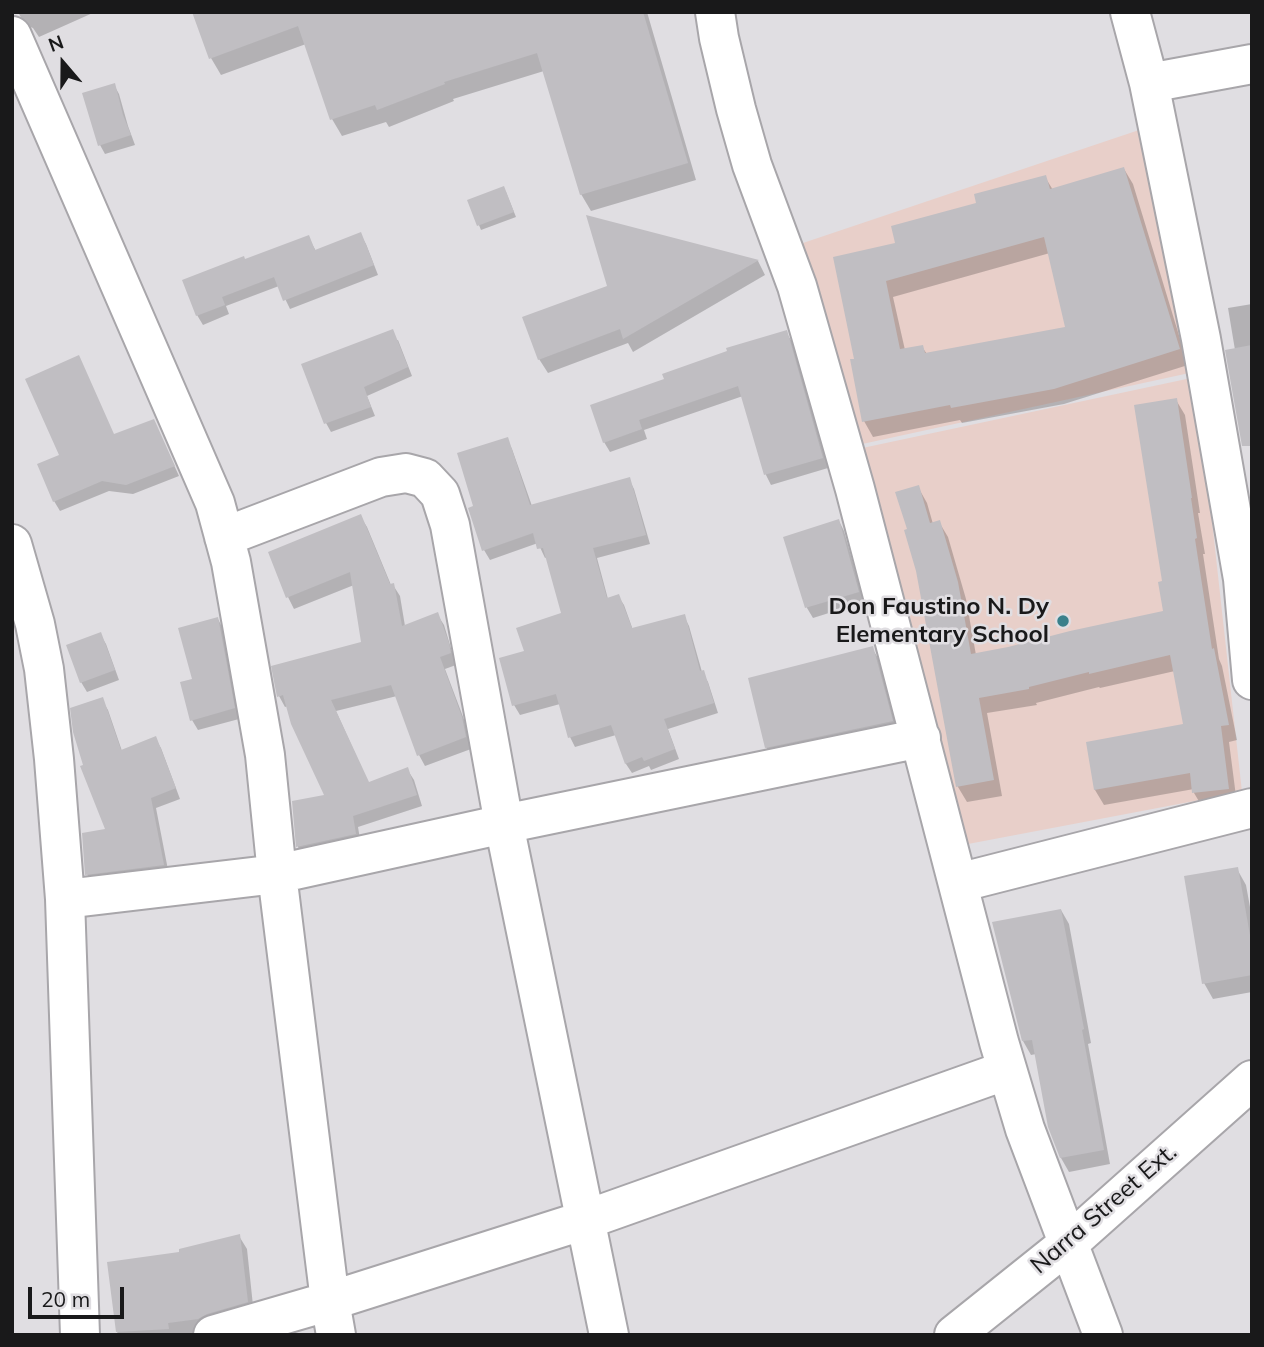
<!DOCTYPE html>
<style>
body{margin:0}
#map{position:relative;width:1264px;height:1347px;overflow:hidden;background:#e0dee2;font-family:Mulish,sans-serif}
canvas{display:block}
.frame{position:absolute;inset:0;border:14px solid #19191a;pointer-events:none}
.north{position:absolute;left:28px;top:28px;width:70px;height:70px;-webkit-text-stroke:5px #e0dee2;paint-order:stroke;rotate:340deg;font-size:19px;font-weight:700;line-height:28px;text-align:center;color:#19191a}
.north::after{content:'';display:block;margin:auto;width:24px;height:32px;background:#19191a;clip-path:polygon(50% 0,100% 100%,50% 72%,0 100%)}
.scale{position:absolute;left:28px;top:1287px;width:96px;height:32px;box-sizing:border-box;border:4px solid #19191a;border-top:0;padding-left:9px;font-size:21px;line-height:24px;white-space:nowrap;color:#19191a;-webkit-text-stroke:5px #e0dee2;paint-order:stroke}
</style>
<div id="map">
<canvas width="1264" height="1347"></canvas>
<div class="frame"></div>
<div class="north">N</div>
<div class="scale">20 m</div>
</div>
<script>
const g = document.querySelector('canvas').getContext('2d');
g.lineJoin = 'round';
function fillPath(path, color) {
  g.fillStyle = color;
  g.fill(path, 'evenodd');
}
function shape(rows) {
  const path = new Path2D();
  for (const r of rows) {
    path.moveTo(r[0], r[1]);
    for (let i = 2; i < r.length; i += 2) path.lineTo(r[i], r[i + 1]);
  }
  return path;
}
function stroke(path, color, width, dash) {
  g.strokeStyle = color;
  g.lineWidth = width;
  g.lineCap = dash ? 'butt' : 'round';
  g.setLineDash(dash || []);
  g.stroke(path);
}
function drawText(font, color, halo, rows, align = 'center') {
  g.font = font + ' Mulish,sans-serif';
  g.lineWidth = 5;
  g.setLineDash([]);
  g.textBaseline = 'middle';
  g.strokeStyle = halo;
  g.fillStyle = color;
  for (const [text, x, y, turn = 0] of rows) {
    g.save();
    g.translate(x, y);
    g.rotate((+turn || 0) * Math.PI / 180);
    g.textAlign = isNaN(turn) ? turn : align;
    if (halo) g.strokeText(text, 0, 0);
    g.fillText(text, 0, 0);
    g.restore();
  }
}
fillPath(shape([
 [1145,128,1194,372,853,446,803,243],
 [1196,377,1242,792,968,844,853,450]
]), '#e8cfc9');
fillPath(shape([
 [18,12,95,12,39,37,33,28,25,25],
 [487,12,647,12,696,180,591,211,581,194,544,71,453,99,454,101,389,127,386,122,342,136,332,119,306,44,221,75,211,58,195,14],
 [114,85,119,94,128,126,135,145,105,154,100,145],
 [1124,169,1133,184,1188,365,1064,404,962,423,960,420,873,437,864,421,856,360,898,245,978,204,1045,177,1053,190],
 [1050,253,1068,328,927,354,922,347,905,350,893,297],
 [506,192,516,217,481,230,469,201],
 [588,217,758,261,765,275,633,352,628,343,548,373,539,359,609,287],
 [360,234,366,244,378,275,290,309,279,286,226,306,229,314,203,325,197,315,244,261,308,237,316,251],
 [1252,304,1252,407,1235,350,1228,308],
 [786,332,792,342,828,468,771,485,766,475,743,396,644,430,647,439,610,452,604,442,667,380,730,352],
 [398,340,412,376,367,396,375,416,331,432,326,423,303,365],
 [1176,400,1185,415,1200,513,1198,513,1205,554,1203,554,1219,659,1222,666,1237,740,1229,742,1237,804,1203,808,1194,793,1194,789,1104,805,1095,790,1088,743,1185,725,1175,671,1100,688,1099,687,1036,703,1037,705,987,713,1002,796,967,802,958,787,918,570,918,487,927,503,933,524,939,522,948,537,966,599,976,655,1165,613,1164,583],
 [154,421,179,476,133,494,109,491,60,511,54,501,114,436],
 [507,439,512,449,532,506,629,479,634,489,650,544,597,558,608,599,618,596,624,605,633,630,684,616,689,626,702,672,708,682,718,713,668,729,679,759,651,770,649,766,632,773,626,764,616,735,575,747,570,737,560,704,520,715,514,705,526,652,563,614,547,557,545,558,538,543,490,560,484,550,476,507],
 [360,516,367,527,391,585,393,585,400,596,405,626,437,614,444,625,456,665,445,669,468,730,471,749,425,766,419,755,397,696,336,711,369,784,407,769,414,780,422,806,358,827,361,845,304,858,298,847,294,802,327,796,288,706,285,707,279,696,363,643,354,585,294,609,288,597,270,553],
 [839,521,844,531,864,602,813,618,807,608,786,538],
 [218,619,223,629,239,719,198,730,192,720,194,680],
 [100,634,106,644,119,680,87,692,81,682],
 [872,648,881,663,900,737,775,763,766,747],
 [102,700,108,710,122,751,155,738,161,748,180,799,156,808,169,875,93,884,87,874,107,830,86,766],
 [1237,869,1246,885,1252,918,1252,992,1213,999,1204,983],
 [1061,910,1069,924,1091,1043,1088,1044,1110,1164,1069,1172,1061,1158,1036,1054,1031,1055,1023,1041],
 [239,1236,247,1249,254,1315,206,1332,187,1335,119,1335,117,1332,181,1254]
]), '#0003');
fillPath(shape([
 [192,12,643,12,688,163,580,195,537,53,444,82,445,84,377,110,375,105,330,120,298,26,209,59],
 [115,83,123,115,131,135,98,146,82,93],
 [1124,167,1180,349,1054,389,951,408,950,405,862,422,850,359,854,359,833,257,895,243,891,226,976,203,974,194,1046,175,1050,189],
 [1044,237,1065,327,925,353,923,345,900,349,886,281],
 [504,186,514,212,477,226,467,200],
 [586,215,759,260,623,339,620,329,538,360,522,317,607,286],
 [361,232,374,265,283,301,274,277,222,297,225,305,196,316,182,280,244,256,245,259,309,235,315,250],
 [393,329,408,367,364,387,371,407,324,424,301,364],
 [787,330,823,458,764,475,738,386,639,420,642,429,603,443,590,405,664,379,662,374,727,351,726,348],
 [1252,345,1252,446,1242,446,1225,350],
 [79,355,114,434,154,419,175,466,126,485,102,481,53,502,37,464,59,455,25,379],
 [1177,398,1192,498,1191,498,1197,538,1195,539,1212,649,1214,648,1229,725,1221,726,1229,789,1192,793,1190,773,1094,790,1086,742,1183,724,1170,655,1089,674,1089,672,1029,687,1029,689,979,698,994,780,956,787,916,571,904,530,907,529,895,492,919,485,930,523,940,520,958,582,971,654,1008,647,1070,631,1163,611,1158,582,1162,581,1134,405],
 [508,437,530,505,630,477,646,535,593,548,607,598,619,594,632,628,685,614,700,671,704,670,714,703,664,719,675,749,644,761,642,757,625,764,611,725,568,738,556,694,512,706,499,658,524,651,516,628,561,613,543,548,537,549,533,533,482,551,468,508,473,506,457,453],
 [361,514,390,584,394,583,402,626,438,612,449,643,451,653,440,657,462,717,466,737,417,756,391,685,331,700,369,782,408,767,417,795,353,816,356,834,296,847,292,801,324,795,291,724,283,695,277,697,271,666,361,642,350,572,286,598,268,552],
 [839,519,859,592,805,608,783,537],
 [218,617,235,708,190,721,180,682,192,679,178,628],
 [101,632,115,670,80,683,66,645],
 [873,646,893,721,765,748,748,678],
 [103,697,121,750,156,736,176,788,151,798,164,865,85,875,82,833,105,829,80,766,83,765,73,732,70,708],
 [1238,867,1252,947,1252,975,1202,984,1184,876],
 [1061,909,1084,1029,1082,1030,1104,1150,1060,1158,1048,1127,1032,1040,1022,1041,992,922],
 [240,1234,248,1302,207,1314,198,1319,168,1323,169,1329,116,1332,107,1262,179,1252,179,1249]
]), '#c0bec2');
const minor = shape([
 [715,12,719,38,736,109,752,165,797,286,855,489,999,1042,1025,1129,1103,1335],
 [1130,12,1149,83,1201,339,1243,579,1252,680],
 [12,36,215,503,231,562,265,755,277,874,330,1301,336,1335],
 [1149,83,1252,64],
 [224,537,381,477,406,473,425,478,440,494,450,525,504,824,609,1335],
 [12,544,35,624,44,669,54,759,65,899,80,1335],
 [958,883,1252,808],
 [65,899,277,874,504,824,921,738],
 [213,1335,330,1301,585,1220,1007,1070],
 [954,1335,1069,1243,1252,1080]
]);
stroke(minor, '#a8a6aa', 42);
stroke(minor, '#fff', 38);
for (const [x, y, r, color] of [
 [1063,621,7,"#3a808b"]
]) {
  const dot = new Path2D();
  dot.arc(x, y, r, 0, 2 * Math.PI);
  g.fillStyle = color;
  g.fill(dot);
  stroke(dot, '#e0dee2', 2.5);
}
drawText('bold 24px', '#19191a', '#e0dee2', [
 ["Don Faustino N. Dy",1049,607],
 ["Elementary School",1049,635]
], 'right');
drawText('24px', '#19191a', '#e0dee2', [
 ["Narra Street Ext.",1104,1209,-41]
]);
</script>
